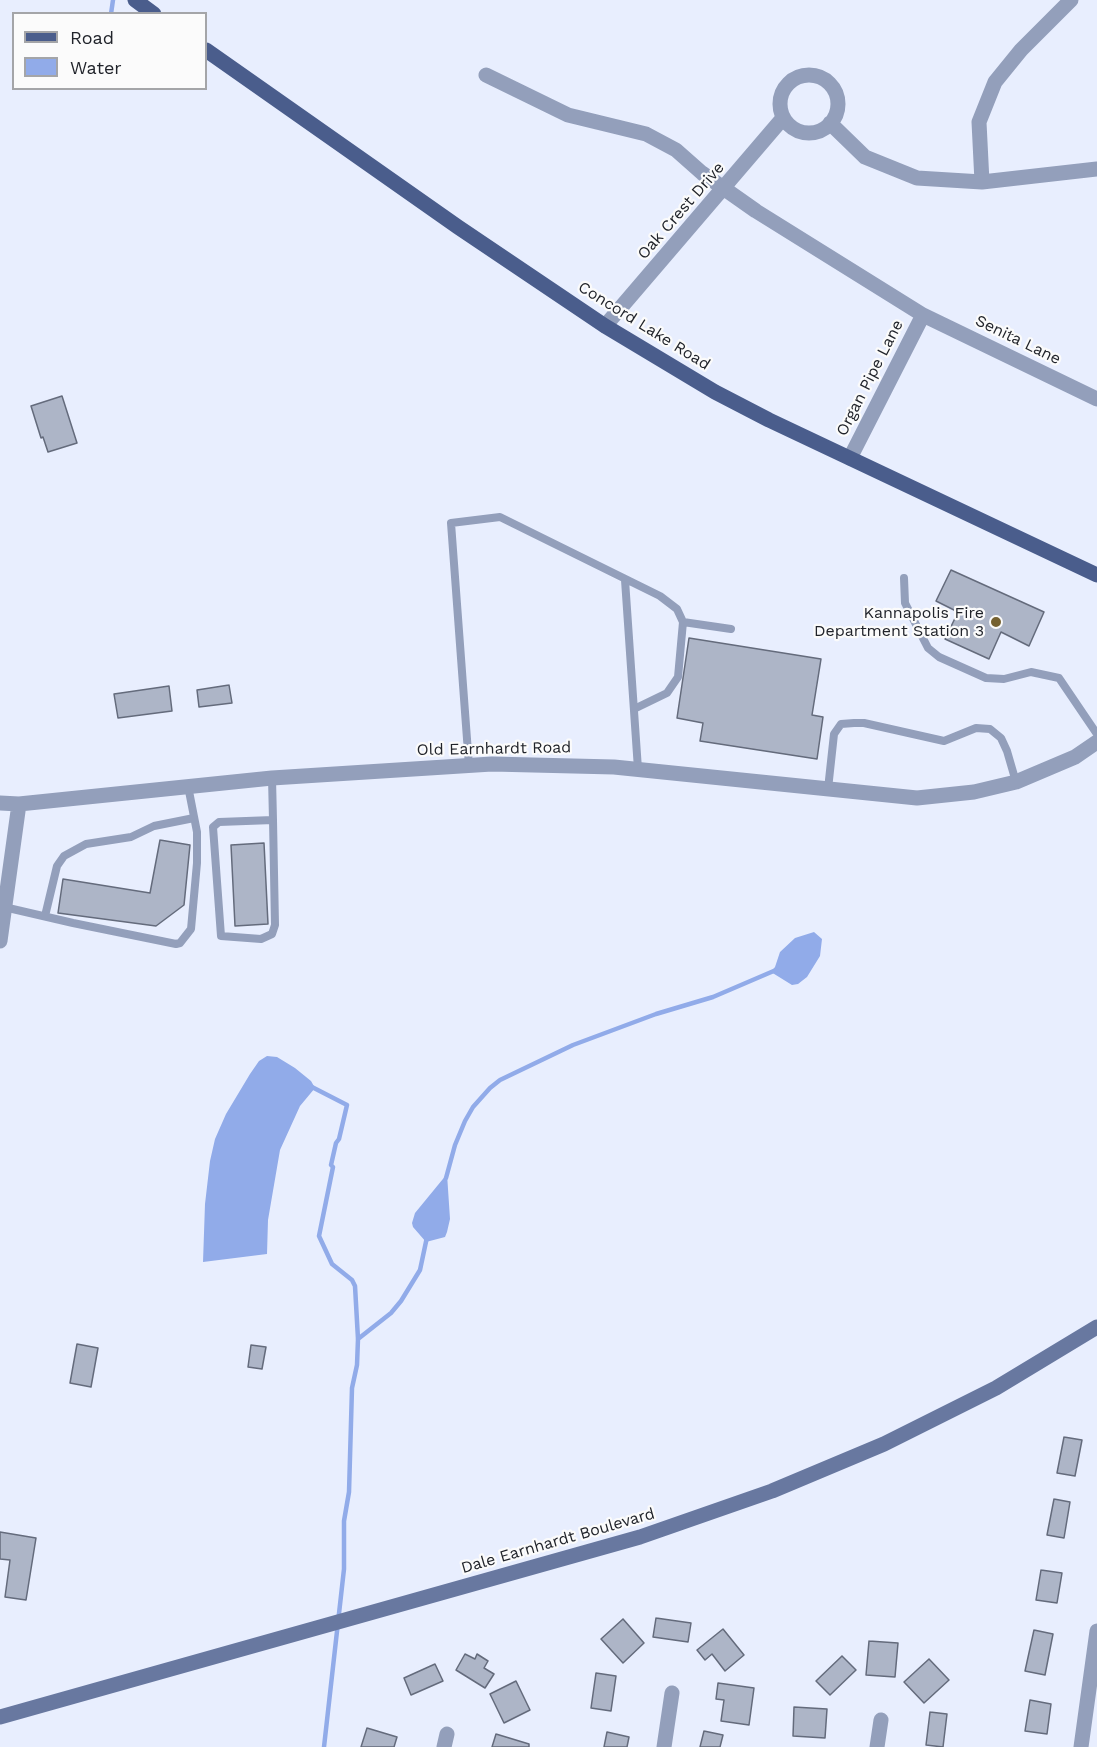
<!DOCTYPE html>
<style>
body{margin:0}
#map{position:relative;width:1097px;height:1747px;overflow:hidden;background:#e8eefe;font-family:"Work Sans",sans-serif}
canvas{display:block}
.legend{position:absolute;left:12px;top:12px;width:195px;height:78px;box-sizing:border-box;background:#fbfbfb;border:2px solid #a4a5a8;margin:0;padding:8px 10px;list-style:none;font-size:18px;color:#21242b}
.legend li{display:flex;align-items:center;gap:12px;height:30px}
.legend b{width:30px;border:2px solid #a4a5a8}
</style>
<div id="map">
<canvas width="1097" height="1747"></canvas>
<ul class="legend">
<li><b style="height:8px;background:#4a5d8c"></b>Road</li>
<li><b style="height:16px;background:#91abe9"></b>Water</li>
</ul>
</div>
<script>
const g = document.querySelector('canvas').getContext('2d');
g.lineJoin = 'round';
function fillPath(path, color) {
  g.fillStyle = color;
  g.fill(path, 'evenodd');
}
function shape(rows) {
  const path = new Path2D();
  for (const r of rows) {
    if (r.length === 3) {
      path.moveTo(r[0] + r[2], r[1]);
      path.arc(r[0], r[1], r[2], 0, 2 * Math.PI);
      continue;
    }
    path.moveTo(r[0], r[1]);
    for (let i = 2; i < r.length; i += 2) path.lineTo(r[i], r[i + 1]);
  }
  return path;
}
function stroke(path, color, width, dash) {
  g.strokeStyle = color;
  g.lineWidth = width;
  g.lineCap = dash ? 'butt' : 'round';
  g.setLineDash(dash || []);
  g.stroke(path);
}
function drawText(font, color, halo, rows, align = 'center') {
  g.font = font + ' "Work Sans",sans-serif';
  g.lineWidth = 4.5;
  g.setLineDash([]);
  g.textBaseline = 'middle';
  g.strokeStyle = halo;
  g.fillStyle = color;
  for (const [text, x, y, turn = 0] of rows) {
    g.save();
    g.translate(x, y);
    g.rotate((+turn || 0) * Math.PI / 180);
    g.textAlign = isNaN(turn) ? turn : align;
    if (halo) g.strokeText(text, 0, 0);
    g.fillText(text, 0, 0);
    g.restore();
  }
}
fillPath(shape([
 [814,932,822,939,820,956,807,977,798,984,792,985,771,972,775,967,780,952,795,938],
 [267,1056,277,1057,295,1068,311,1081,315,1088,300,1106,280,1150,268,1220,267,1254,203,1262,205,1204,210,1161,215,1139,226,1114,250,1074,259,1061],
 [447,1174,450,1219,447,1232,445,1237,426,1242,413,1227,412,1223,415,1213]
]), '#91abe9');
stroke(shape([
 [111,14,113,0],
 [310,1086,347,1105,339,1139,336,1143,331,1165,333,1167,319,1236,332,1264,352,1280,355,1286,358,1339,357,1365,352,1388,349,1492,344,1521,344,1569,324,1747],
 [446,1178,455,1145,465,1121,473,1107,490,1088,500,1080,573,1045,656,1014,713,997,776,970],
 [358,1339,391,1313,401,1301,420,1270,427,1237]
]), '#91abe9', 4.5);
const building = shape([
 [62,396,77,443,48,452,43,437,41,438,31,406,62,396],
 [951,570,1044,612,1029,646,1001,632,989,659,945,639,958,612,936,601,951,570],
 [689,638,821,659,812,715,823,717,817,759,700,741,703,723,677,718,689,638],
 [229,685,232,703,199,707,197,690,229,685],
 [169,686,172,711,118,718,114,694,169,686],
 [160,840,190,845,184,905,156,926,58,913,63,879,150,893,160,840],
 [264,843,268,924,235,926,231,845,264,843],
 [77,1344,98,1348,91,1387,70,1383,77,1344],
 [251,1345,266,1347,262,1369,248,1367,251,1345],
 [1064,1437,1082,1440,1075,1476,1057,1473,1064,1437],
 [1054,1499,1070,1502,1064,1538,1047,1535,1054,1499],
 [0,1532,36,1538,26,1600,5,1597,10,1560,0,1559,0,1532],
 [1041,1570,1062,1573,1057,1603,1036,1600,1041,1570],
 [656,1618,691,1623,688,1642,653,1637,656,1618],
 [623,1619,644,1643,623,1663,601,1639,623,1619],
 [723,1629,744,1655,725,1671,712,1654,705,1660,697,1650,723,1629],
 [1034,1630,1053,1634,1045,1675,1025,1671,1034,1630],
 [869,1641,898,1643,895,1677,866,1675,869,1641],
 [465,1654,475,1659,477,1654,488,1661,484,1668,494,1674,485,1688,456,1670,465,1654],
 [842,1656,856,1670,830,1695,816,1681,842,1656],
 [929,1659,949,1680,924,1703,904,1682,929,1659],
 [435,1664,443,1681,411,1695,404,1678,435,1664],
 [596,1673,616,1676,611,1711,591,1708,596,1673],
 [516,1681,530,1710,504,1723,490,1694,516,1681],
 [718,1683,754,1688,749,1725,721,1721,724,1700,716,1699,718,1683],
 [1030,1700,1051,1704,1047,1734,1025,1731,1030,1700],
 [794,1707,827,1709,825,1738,793,1736,794,1707],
 [930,1712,947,1714,943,1747,926,1745,930,1712],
 [367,1728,397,1737,394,1747,361,1747,367,1728],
 [704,1731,723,1735,720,1747,700,1747,704,1731],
 [607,1732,629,1737,627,1747,604,1747,607,1732],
 [496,1734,529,1744,529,1747,492,1747,496,1734]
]);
fillPath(building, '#adb5c7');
stroke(building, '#646b7c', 1.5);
stroke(shape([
 [904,578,905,603,928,648,939,657,986,678,1004,679,1031,672,1059,678,1097,734],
 [625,580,638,769],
 [683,622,731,629],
 [469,766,451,523,500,517,660,596,677,609,683,622,678,677,667,693,634,709],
 [272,778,273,820,275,925,272,934,261,939,221,936,213,827,219,822,273,820],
 [828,789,834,734,841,724,854,723,864,723,944,741,976,728,990,729,1001,738,1007,751,1016,782],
 [4,907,73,923,176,944,180,943,191,929,197,863,197,832,188,786],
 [45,916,57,866,64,856,86,844,131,837,154,826,194,818]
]), '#939fbb', 8);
stroke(shape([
 [486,75,568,115,646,134,676,150,702,173,756,211,923,315,1097,399],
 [809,104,29],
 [830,123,865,157,917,178,982,182,1097,169],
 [982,182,979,122,995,82,1021,50,1071,0],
 [605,326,783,118],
 [850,458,923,315],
 [0,803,19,804],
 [0,941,19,804,272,778,492,764,614,767,917,798,974,792,1016,782,1075,757,1097,742],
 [444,1747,447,1734],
 [664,1747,672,1693],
 [877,1747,881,1720],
 [1081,1747,1097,1631]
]), '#939fbb', 15);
stroke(shape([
 [0,1717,640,1537,772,1491,884,1444,996,1388,1097,1327]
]), '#6878a0', 15);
stroke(shape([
 [135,0,154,14],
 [206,50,458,227,605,326,715,392,769,420,1097,575]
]), '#4a5d8c', 15);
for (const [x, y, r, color] of [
 [996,622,6,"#756130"]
]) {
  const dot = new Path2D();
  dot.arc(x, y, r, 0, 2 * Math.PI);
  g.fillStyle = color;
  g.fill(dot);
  stroke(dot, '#fbfbfb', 2);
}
drawText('16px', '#21242b', '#fbfbfb', [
 ["Oak Crest Drive",681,211,-49],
 ["Concord Lake Road",644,326,32],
 ["Senita Lane",1018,340,26],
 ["Organ Pipe Lane",870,378,-63],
 ["Old Earnhardt Road",494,749,-1],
 ["Dale Earnhardt Boulevard",558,1541,-16]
]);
drawText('16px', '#21242b', '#fbfbfb', [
 ["Kannapolis Fire",984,613],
 ["Department Station 3",984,631]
], 'right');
</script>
